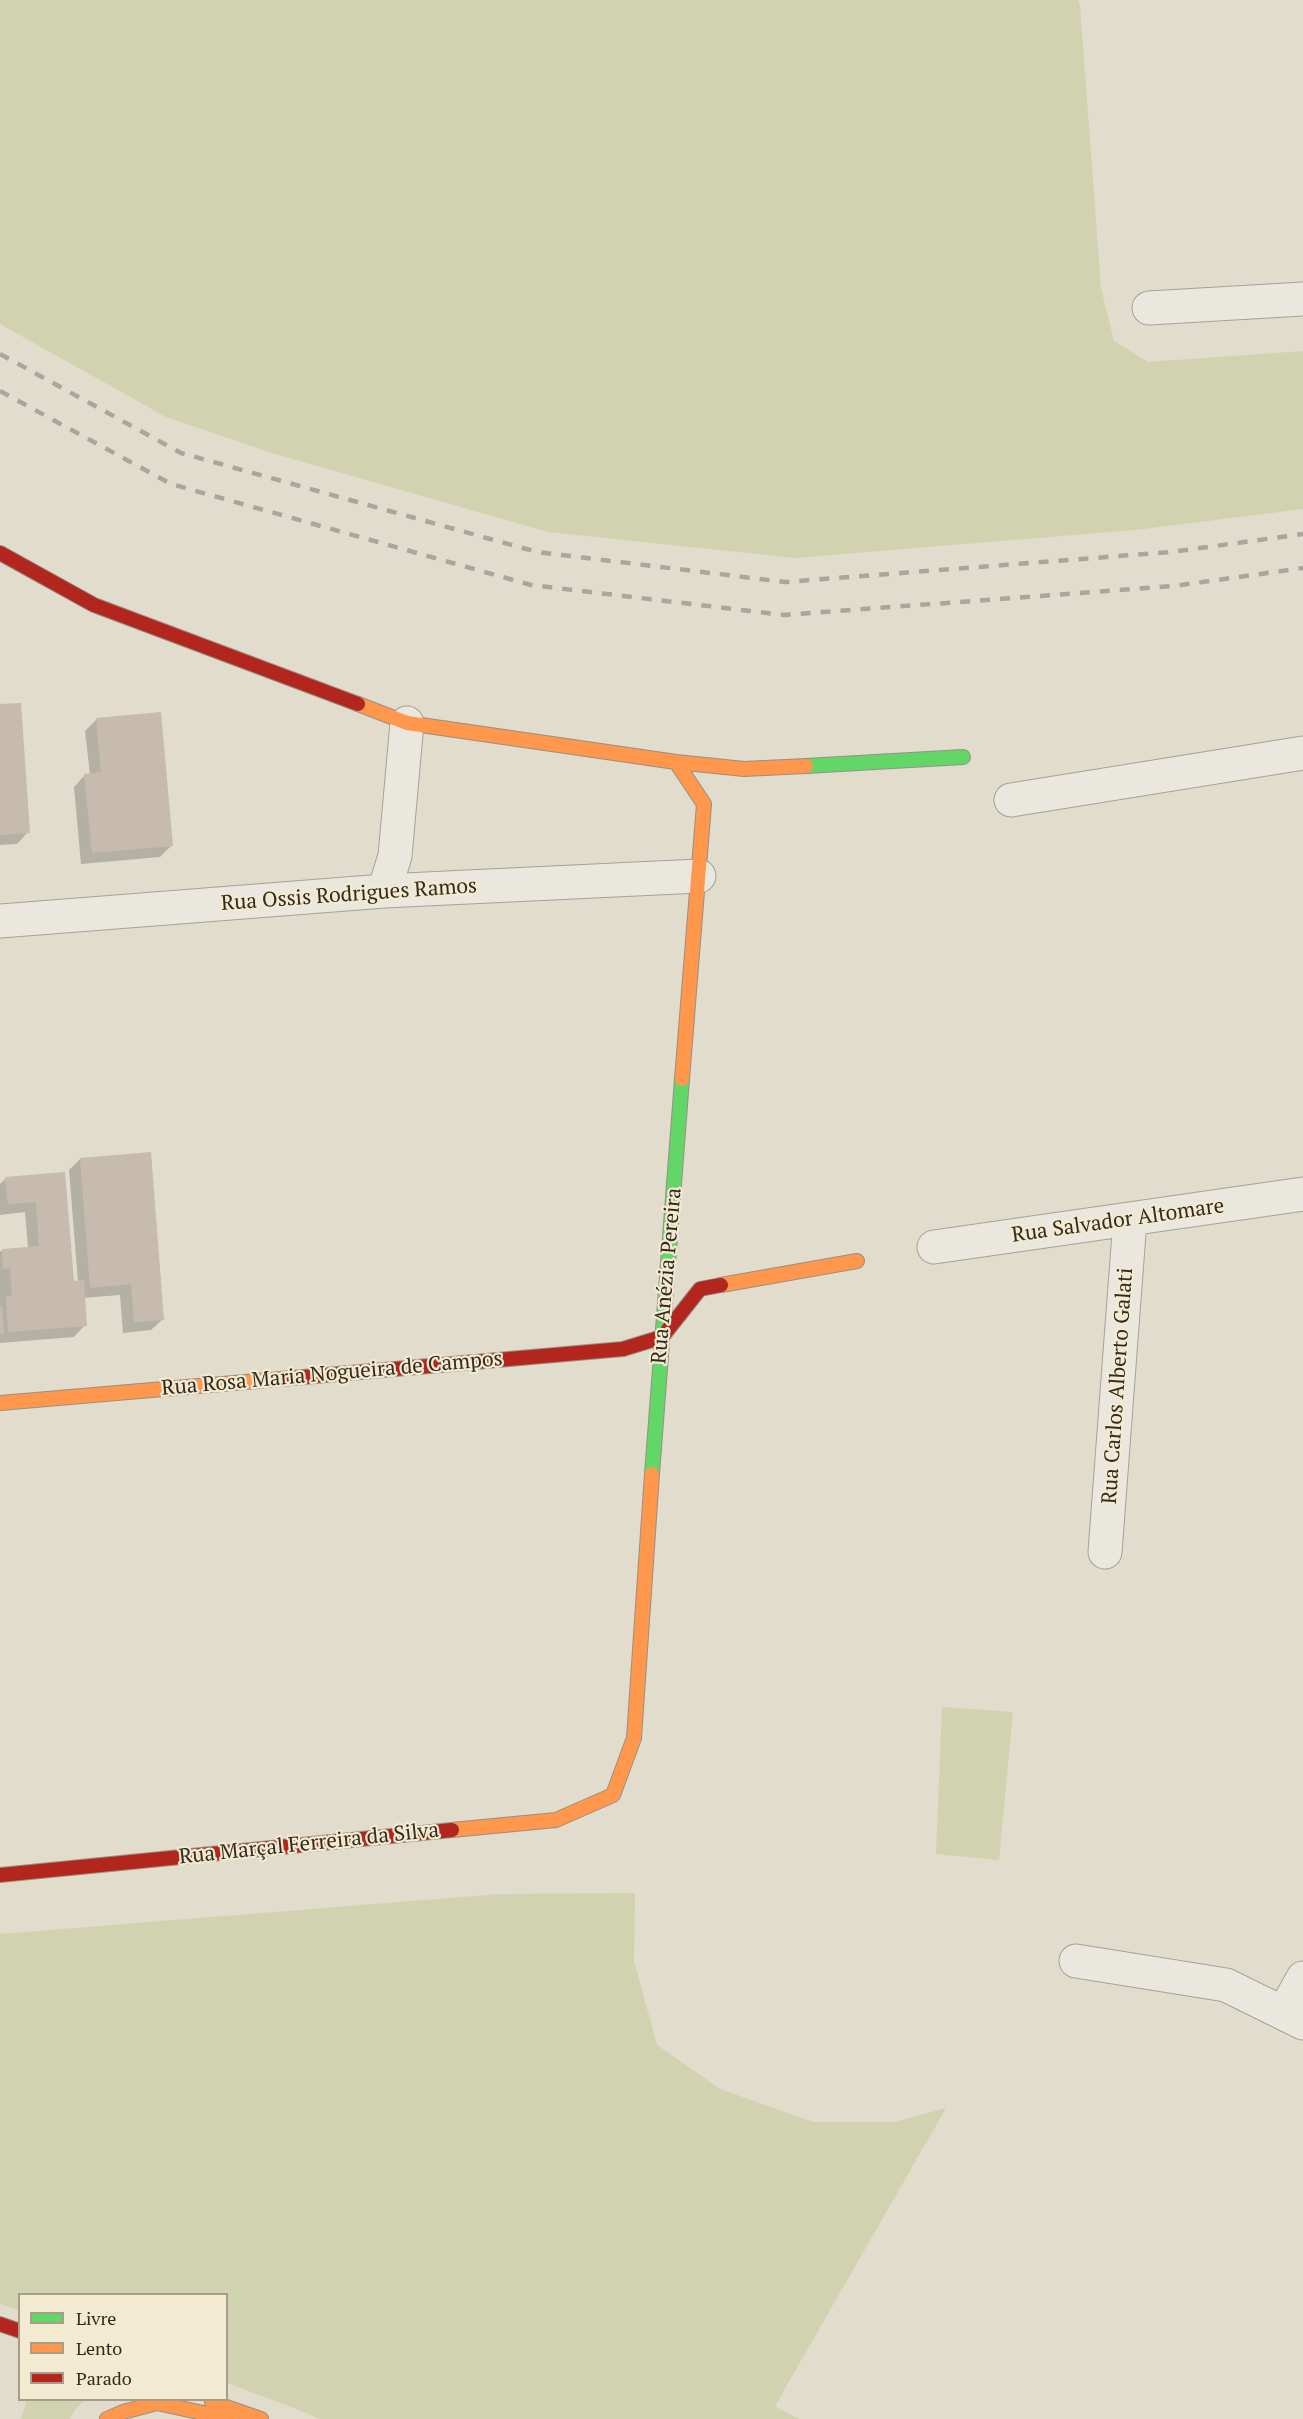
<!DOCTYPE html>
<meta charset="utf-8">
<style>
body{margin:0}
#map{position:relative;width:1303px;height:2419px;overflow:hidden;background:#e2dccc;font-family:"PT Serif",serif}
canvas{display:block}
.legend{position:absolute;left:18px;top:2293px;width:210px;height:108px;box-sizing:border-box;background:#f3ead2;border:2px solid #a79d8a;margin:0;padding:8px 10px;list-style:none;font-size:18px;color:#352a1e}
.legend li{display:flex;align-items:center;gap:12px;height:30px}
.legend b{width:30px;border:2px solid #a79d8a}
</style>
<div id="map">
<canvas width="1303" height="2419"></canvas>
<ul class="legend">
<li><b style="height:8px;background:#63d668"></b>Livre</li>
<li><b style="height:8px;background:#ff974d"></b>Lento</li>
<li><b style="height:8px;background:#b3261e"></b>Parado</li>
</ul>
</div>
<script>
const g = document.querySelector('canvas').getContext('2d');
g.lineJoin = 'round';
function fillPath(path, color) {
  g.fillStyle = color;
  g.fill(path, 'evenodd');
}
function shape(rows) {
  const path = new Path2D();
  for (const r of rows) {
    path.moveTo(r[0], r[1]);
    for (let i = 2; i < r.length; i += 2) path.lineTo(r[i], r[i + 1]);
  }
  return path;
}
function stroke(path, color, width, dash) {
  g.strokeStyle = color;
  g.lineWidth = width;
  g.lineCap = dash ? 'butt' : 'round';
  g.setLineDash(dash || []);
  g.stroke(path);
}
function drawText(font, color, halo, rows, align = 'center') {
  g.font = font + ' "PT Serif",serif';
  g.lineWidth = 4.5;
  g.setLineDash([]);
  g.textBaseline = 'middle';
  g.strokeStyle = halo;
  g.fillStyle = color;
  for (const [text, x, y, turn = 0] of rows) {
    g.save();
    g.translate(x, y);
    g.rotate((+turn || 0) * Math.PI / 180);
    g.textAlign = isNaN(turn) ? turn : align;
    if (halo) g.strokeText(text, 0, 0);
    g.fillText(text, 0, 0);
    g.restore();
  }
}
fillPath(shape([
 [0,0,1078,0,1080,6,1101,288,1114,341,1148,362,1303,351,1303,509,1135,530,795,558,548,532,272,453,166,417,0,324],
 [942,1707,1013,1712,999,1860,936,1854],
 [635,1893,634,1961,657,2045,720,2089,813,2122,894,2122,946,2108,775,2406,799,2419,319,2419,299,2410,227,2383,226,2294,20,2294,19,2310,0,2304,0,1934,499,1894],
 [27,2400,85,2400,76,2408,70,2419,21,2419]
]), '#d1d2af');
fillPath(shape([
 [0,706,28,832,17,844,0,845],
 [97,719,171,846,160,857,81,864,74,787,85,775,90,775,85,731],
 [80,1159,163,1319,151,1330,123,1333,120,1295,83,1298,85,1325,74,1337,0,1343,0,1252,2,1250,28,1248,25,1212,0,1215,0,1184,6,1178,64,1174,72,1283,78,1282,69,1170]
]), '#0003');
fillPath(shape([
 [21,703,30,833,0,835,0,704],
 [161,712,173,846,92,853,84,774,101,772,96,718],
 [151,1152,164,1320,134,1322,131,1284,90,1288,80,1158],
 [65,1172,74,1281,84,1280,87,1326,8,1332,6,1296,12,1296,10,1268,3,1269,2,1249,39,1246,36,1202,8,1204,5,1177],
 [0,1306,2,1306,4,1334,0,1334]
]), '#c6bbad');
const street = shape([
 [1149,308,1303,299],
 [1011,800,1303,753],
 [384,891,395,856,407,723],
 [0,921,384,891,699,876],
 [934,1247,1303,1194],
 [1105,1552,1130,1220],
 [1076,1961,1226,1985,1303,2023],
 [1284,2012,1303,1978]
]);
const fast = shape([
 [806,766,963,757],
 [652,1474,682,1079]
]);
const slow = shape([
 [358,704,407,723,676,762,744,769,806,766],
 [676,762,704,804,682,1079],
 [721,1285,857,1261],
 [0,1403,292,1378],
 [452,1830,556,1820,613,1795,634,1738,652,1474],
 [212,2402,261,2419],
 [107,2419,123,2412,157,2403,231,2419]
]);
const jam = shape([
 [0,553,94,605,358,704],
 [292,1378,623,1349,662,1337,700,1289,721,1285],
 [0,1875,452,1830],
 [0,2324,20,2331]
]);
stroke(street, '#a7a196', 35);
stroke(fast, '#979085', 16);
stroke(slow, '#979085', 16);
stroke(jam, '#979085', 16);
stroke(street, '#eae7de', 33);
stroke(fast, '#63d668', 14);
stroke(slow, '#ff974d', 14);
stroke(jam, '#b3261e', 14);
stroke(shape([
 [0,354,181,453,537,552,785,582,1171,552,1303,534],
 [0,391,171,484,531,585,784,615,1174,586,1303,568]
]), '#aaa69d', 4.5, [10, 10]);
drawText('21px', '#352a1e', '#f3ead2', [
 ["Rua Ossis Rodrigues Ramos",349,895,-4],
 ["Rua Salvador Altomare",1118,1221,-8],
 ["Rua Anézia Pereira",667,1276,-85],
 ["Rua Rosa Maria Nogueira de Campos",332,1374,-5],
 ["Rua Carlos Alberto Galati",1118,1386,-86],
 ["Rua Marçal Ferreira da Silva",309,1844,-6]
]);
</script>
